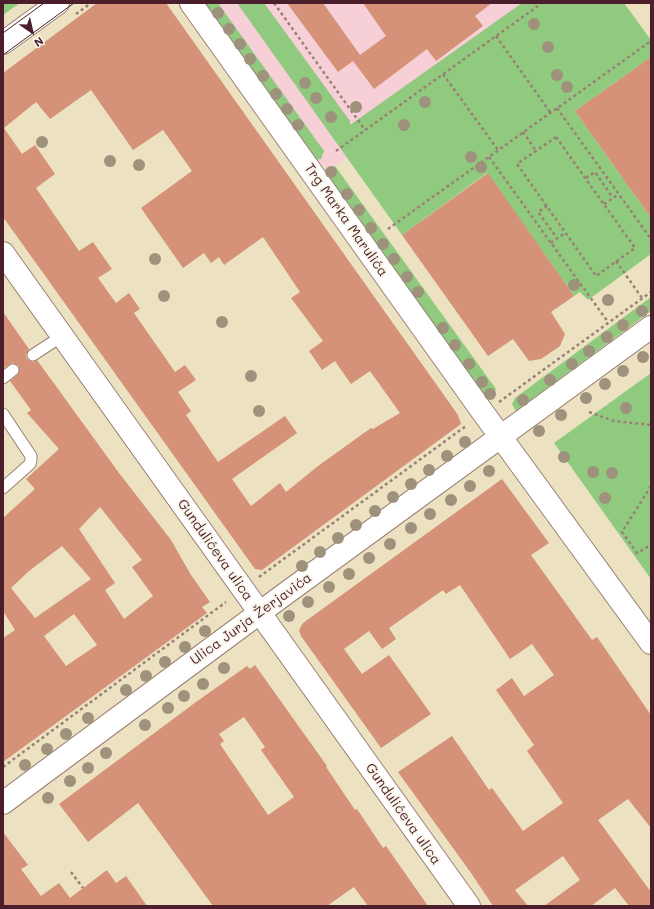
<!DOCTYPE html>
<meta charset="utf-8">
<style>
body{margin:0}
#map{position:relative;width:654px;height:909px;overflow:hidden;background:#ece1c0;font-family:Mali,sans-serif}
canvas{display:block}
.frame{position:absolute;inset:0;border:4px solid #4a1f2b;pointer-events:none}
.north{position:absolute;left:12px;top:12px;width:40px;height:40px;-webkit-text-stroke:3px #fbf7ec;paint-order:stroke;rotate:146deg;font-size:11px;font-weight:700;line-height:16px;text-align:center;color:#4a1f2b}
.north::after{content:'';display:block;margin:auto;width:14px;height:18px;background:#4a1f2b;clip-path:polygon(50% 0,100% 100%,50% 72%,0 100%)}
</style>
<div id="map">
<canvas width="654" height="909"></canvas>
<div class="frame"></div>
<div class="north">N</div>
</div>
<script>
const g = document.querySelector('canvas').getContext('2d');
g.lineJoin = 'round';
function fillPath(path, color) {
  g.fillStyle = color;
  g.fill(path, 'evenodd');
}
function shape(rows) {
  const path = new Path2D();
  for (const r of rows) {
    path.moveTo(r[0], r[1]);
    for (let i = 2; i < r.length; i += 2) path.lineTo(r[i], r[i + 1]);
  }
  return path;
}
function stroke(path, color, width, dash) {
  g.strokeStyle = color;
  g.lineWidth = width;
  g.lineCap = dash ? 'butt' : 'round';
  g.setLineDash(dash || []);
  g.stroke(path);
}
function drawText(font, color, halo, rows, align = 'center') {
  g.font = font + ' Mali,sans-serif';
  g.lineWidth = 4;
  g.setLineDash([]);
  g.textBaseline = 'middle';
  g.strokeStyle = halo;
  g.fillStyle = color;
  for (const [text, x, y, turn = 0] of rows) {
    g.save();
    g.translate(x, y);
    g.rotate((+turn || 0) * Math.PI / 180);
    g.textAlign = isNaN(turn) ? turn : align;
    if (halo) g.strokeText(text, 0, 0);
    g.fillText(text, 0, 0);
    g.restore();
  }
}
fillPath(shape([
 [203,3,564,3,335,166,328,168,314,160]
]), '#f6cfd7');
fillPath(shape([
 [3,3,20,3,3,15],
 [203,3,218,3,324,151,321,159,314,160],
 [237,3,264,3,350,121,350,125,522,3,624,3,651,40,651,57,575,111,651,218,651,254,588,300,580,292,574,296,487,173,402,235],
 [335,166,496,389,492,398,487,399,327,175,328,168],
 [651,297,651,311,516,411,512,404,515,398],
 [651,373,651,579,554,443]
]), '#8fca7e');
fillPath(shape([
 [97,3,166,3,458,415,461,424,262,570,255,569,3,217,3,73],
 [91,90,133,150,163,130,192,171,141,208,183,268,204,253,211,263,219,257,224,265,263,237,300,292,291,298,323,341,309,351,322,370,335,361,351,384,370,371,400,413,373,429,371,428,318,466,286,492,280,483,251,506,232,479,297,433,285,416,218,462,186,415,191,411,178,392,196,380,185,365,175,372,134,313,140,309,129,293,116,303,98,278,112,269,93,242,79,251,36,188,55,174,35,145,22,154,4,128,36,102,50,119],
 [287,3,323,3,360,55,386,36,363,3,492,3,475,16,483,26,436,61,427,49,374,89,353,61,338,72],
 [651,57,651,218,575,111],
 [488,173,574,296,551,312,565,334,560,346,541,359,529,361,513,339,488,356,402,235],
 [3,312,29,349,26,355,27,359,33,362,37,360,119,473,171,540,191,575,210,602,202,607,207,613,3,762,3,638,15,630,3,611,3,518,35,489,26,479,59,449,27,413,31,410,10,381,19,373,19,366,12,363,3,369],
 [100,507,142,560,132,567,153,596,124,619,105,590,115,583,79,529],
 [62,546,91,579,35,618,11,588,29,571],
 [74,614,97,645,66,666,44,636],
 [502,479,549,543,531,555,592,640,597,637,651,715,651,828,628,799,598,820,651,892,651,906,629,906,615,888,591,906,544,906,580,880,563,856,515,890,528,906,493,906,471,873,398,772,452,736,489,790,492,788,523,831,563,803,527,751,534,745,496,690,512,678,524,696,554,675,532,644,510,659,460,585,446,594,443,590,389,628,396,639,382,649,369,631,344,649,362,674,389,655,431,714,381,748,301,636,299,630,303,623],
 [255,665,327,766,326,767,355,810,357,809,383,848,386,846,428,906,368,906,354,887,327,906,213,906,138,803,88,842,59,804,196,702,247,666,250,669],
 [244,717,265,747,261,750,294,797,268,815,220,744,224,741,219,734],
 [3,832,28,865,21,869,41,896,59,883,70,898,107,870,116,883,126,876,147,906,3,906]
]), '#d59278');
const lane = shape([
 [33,355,62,336],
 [3,378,13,370],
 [3,414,31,456,31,460,30,464,3,488]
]);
const secondary = shape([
 [191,3,484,414,651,643],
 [3,43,58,3],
 [3,253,469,906],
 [3,803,285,594,651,327]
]);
stroke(lane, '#9b8076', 13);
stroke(secondary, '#9b8076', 24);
stroke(shape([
 [274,3,365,130],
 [76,14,91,3],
 [496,36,550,112],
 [443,74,498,150],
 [557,108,651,239],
 [523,132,536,151],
 [556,137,635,248,596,276,517,164,556,137],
 [336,151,542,3],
 [489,157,608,322],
 [586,178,595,172,613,198],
 [604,204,619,194],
 [547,206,538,212,557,238],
 [388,229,651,41],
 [551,243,565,233],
 [616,261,642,298],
 [499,402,651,292],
 [589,412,614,421,651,425],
 [651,486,622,532,637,553,651,545],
 [259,577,466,426],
 [3,767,226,602],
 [71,872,83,888]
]), '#9b8076', 2.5, [3, 3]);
stroke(lane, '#fff', 11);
stroke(secondary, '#fff', 22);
stroke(shape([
 [3,33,44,3],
 [3,55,74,3]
]), '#4a1f2b', 1);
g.fillStyle = '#9e927c';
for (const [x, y] of [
 [218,13],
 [534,24],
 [229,29],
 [240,44],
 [548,47],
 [250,59],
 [557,75],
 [263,76],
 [305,83],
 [567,87],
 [276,94],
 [316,98],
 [425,102],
 [356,107],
 [287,109],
 [331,117],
 [298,125],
 [404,125],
 [42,142],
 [471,157],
 [110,161],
 [139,165],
 [481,167],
 [331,172],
 [347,194],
 [359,210],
 [371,228],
 [383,244],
 [155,259],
 [394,259],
 [407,277],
 [574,285],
 [418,292],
 [164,296],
 [608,300],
 [642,311],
 [222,322],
 [623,325],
 [443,328],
 [607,337],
 [455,345],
 [589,351],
 [643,357],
 [469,364],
 [572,364],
 [623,371],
 [251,376],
 [550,380],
 [482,382],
 [605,384],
 [490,394],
 [586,398],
 [523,400],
 [626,408],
 [259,411],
 [561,415],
 [539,431],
 [465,442],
 [447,456],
 [564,457],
 [429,470],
 [489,471],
 [593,472],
 [612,473],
 [411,484],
 [470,486],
 [393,497],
 [605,498],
 [451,500],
 [375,511],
 [430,514],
 [356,525],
 [411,528],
 [338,538],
 [390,544],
 [320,552],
 [369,558],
 [302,566],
 [349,574],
 [329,587],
 [308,602],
 [289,616],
 [205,631],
 [185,647],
 [165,662],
 [224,668],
 [146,676],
 [203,684],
 [126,690],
 [184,696],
 [168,708],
 [88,718],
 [145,725],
 [66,734],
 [47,749],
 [106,753],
 [25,765],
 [88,768],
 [70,781],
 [48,798]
]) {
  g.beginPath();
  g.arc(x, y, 6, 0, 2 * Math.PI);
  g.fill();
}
drawText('14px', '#4a1f2b', '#fbf7ec', [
 ["Trg Marka Marulića",346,220,55],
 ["Gundulićeva ulica",215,550,55],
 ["Ulica Jurja Žerjavića",251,619,-36],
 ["Gundulićeva ulica",403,814,55]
]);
</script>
